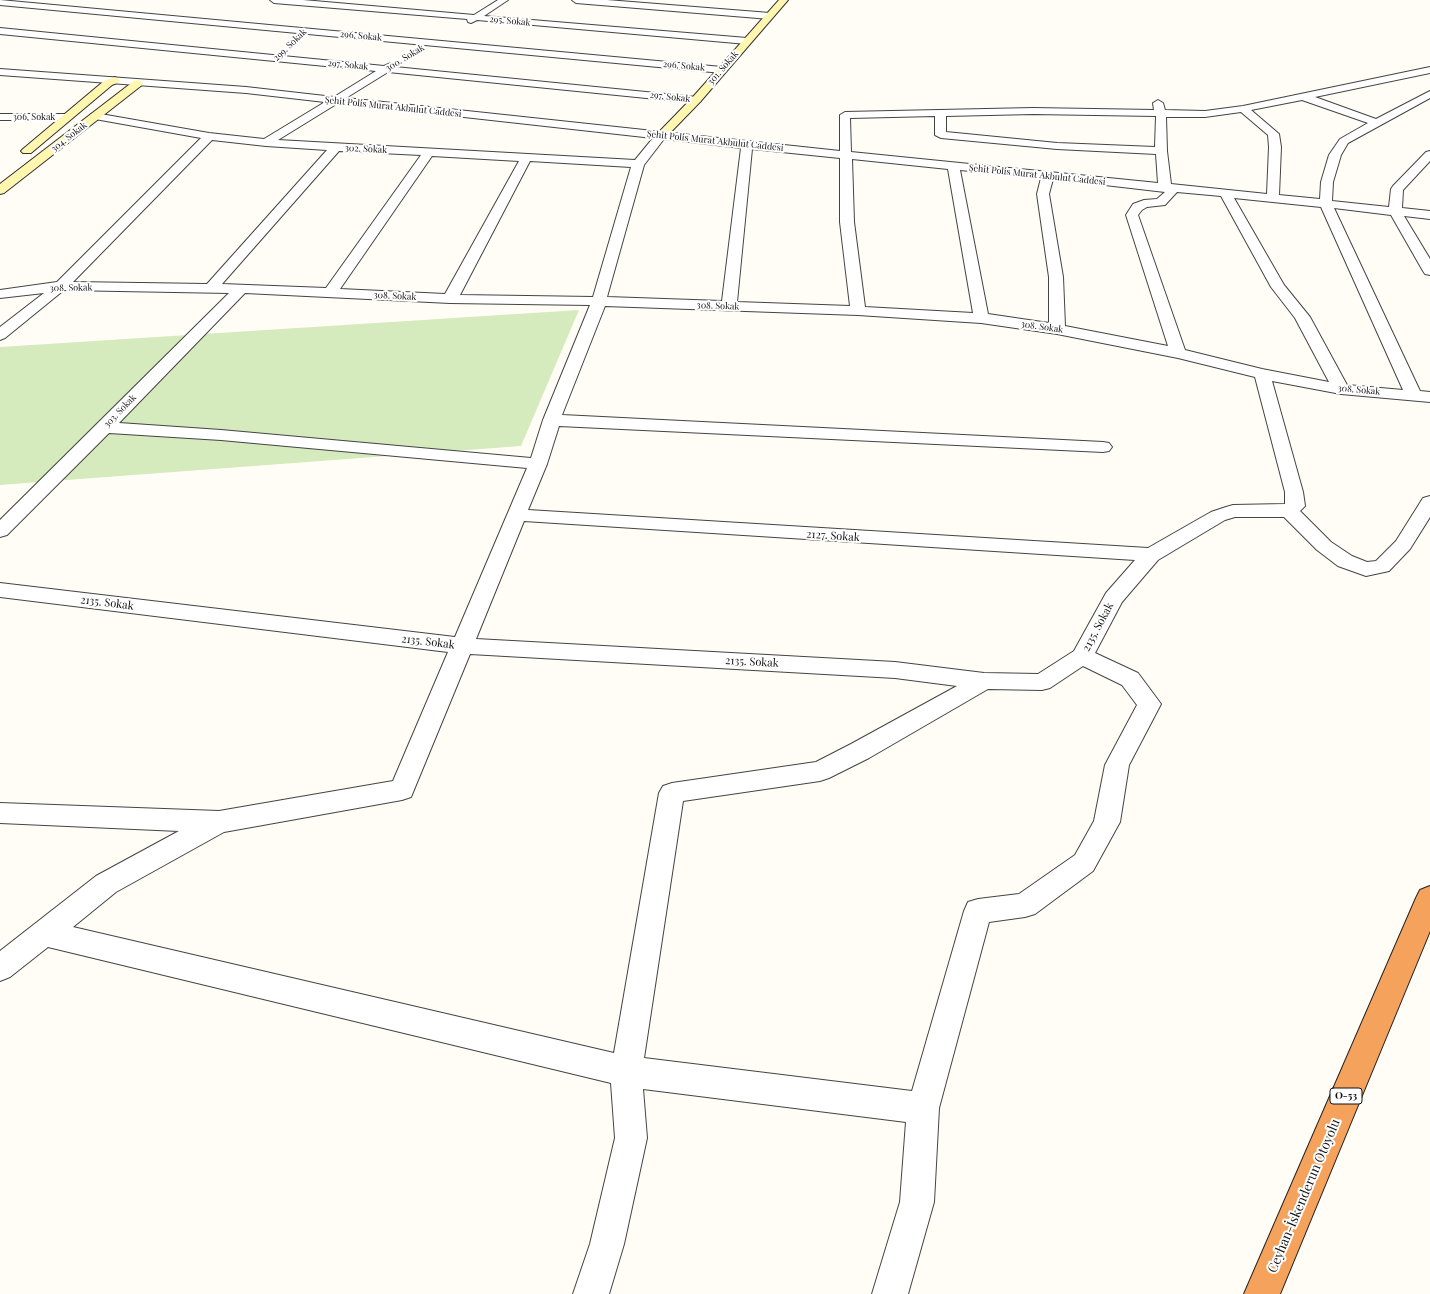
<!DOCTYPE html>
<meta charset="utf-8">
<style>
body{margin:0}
canvas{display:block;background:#fffdf5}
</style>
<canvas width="1430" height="1294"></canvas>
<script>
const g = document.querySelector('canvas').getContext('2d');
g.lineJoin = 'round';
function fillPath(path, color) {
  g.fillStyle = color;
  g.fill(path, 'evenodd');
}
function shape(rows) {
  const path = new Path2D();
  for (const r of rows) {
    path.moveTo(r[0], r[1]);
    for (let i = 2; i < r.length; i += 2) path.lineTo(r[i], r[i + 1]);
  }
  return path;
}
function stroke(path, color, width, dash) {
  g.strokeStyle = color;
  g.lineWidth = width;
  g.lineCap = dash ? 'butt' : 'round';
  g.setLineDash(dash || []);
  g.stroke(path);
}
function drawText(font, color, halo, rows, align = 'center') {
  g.font = font + ' "Playfair Display",serif';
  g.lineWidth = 4;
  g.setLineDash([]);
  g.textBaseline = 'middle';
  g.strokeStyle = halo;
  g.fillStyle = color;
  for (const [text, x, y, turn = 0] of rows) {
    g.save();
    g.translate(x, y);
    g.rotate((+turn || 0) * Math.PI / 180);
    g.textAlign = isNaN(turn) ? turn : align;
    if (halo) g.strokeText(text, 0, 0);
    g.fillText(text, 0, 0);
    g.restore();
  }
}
fillPath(shape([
 [579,310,521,446,0,485,0,347]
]), '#d5ebbd');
const street = shape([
 [0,0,722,67,727,70,722,73,0,5,0,0],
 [270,0,303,0,474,15,498,0,508,0,484,16,747,38,752,41,747,44,477,20,471,23,468,22,467,19,274,3,270,0],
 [572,0,607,0,770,13,774,16,770,19,576,3,572,0],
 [0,28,384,66,391,63,394,64,395,67,696,97,701,100,700,102,696,103,388,72,346,98,840,151,840,115,845,112,1033,108,1154,110,1153,103,1158,100,1163,103,1165,110,1205,111,1243,106,1430,67,1430,73,1315,97,1376,119,1430,91,1430,98,1348,143,1341,155,1333,182,1332,201,1389,207,1391,189,1393,186,1426,152,1430,151,1430,161,1403,190,1402,208,1430,211,1430,219,1404,216,1430,259,1430,275,1425,274,1423,271,1391,215,1334,208,1420,391,1430,392,1430,402,1341,394,1272,381,1303,492,1305,506,1300,511,1331,542,1352,556,1367,562,1376,561,1396,541,1423,498,1430,496,1430,517,1410,549,1389,571,1366,576,1338,566,1317,550,1284,517,1235,517,1225,520,1158,560,1122,602,1095,653,1138,673,1161,704,1129,765,1120,822,1093,871,1035,914,1025,917,989,922,939,1108,934,1202,908,1294,872,1294,900,1202,906,1122,643,1089,647,1138,624,1244,609,1294,573,1294,590,1244,615,1138,611,1083,48,947,10,977,0,981,0,951,96,876,179,831,0,823,0,803,219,811,393,781,448,652,0,597,0,583,455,637,527,468,221,440,109,433,7,535,0,537,0,520,229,293,64,290,5,338,0,340,0,327,44,293,0,298,0,290,57,282,201,138,95,119,90,116,91,114,95,113,209,133,264,139,325,102,246,93,0,75,0,69,246,87,334,97,376,71,0,34,0,28],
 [1302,100,1368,123,1340,139,1329,155,1321,182,1320,199,1279,195,1281,147,1279,134,1251,110,1302,100],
 [338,103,653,138,635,160,278,140,338,103],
 [1241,112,1268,135,1269,147,1267,194,1171,184,1167,151,1166,117,1205,117,1241,112],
 [1033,114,1156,116,1155,147,1057,143,946,132,946,116,1033,114],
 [935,116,935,135,941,138,1057,149,1156,154,1158,183,851,152,850,118,935,116],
 [664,139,741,148,722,301,607,297,644,165,664,139],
 [212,140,266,146,327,150,207,284,73,282,212,140],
 [752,149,840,158,840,222,850,306,737,302,752,149],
 [339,151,421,155,326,288,222,284,339,151],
 [432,156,519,161,445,294,340,289,432,156],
 [852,159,948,169,973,313,865,307,854,222,852,159],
 [530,161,631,167,593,297,460,295,530,161],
 [960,170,1041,178,1037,194,1049,277,1049,323,988,314,960,170],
 [1053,179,1165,192,1157,199,1144,200,1133,204,1126,215,1168,346,1065,326,1063,277,1049,194,1053,179],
 [1177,192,1221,196,1271,287,1295,318,1329,382,1262,369,1185,350,1138,215,1142,210,1147,207,1165,205,1177,192],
 [1234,198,1321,207,1403,390,1347,385,1310,317,1284,285,1234,198],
 [245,293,450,303,590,305,543,420,531,458,221,430,119,423,245,293],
 [605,306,858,315,981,323,1057,334,1178,358,1255,377,1285,492,1285,504,1233,505,1226,507,1211,512,1148,548,528,510,547,464,559,426,1103,452,1109,451,1112,447,1109,443,1103,442,562,415,605,306],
 [524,521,1135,560,1106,593,1074,651,1038,674,984,673,895,662,476,639,524,521],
 [470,654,895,678,957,686,851,744,816,762,672,783,663,786,659,793,614,1053,73,927,116,892,224,832,402,800,411,797,470,654],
 [1083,666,1122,685,1137,705,1105,765,1094,821,1075,855,1019,894,978,899,968,902,964,911,912,1091,644,1058,683,801,820,781,829,778,869,758,988,689,1042,690,1050,688,1083,666],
 [0,114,68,114,73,117,68,120,0,120,0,114]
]);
const secondary = shape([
 [779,0,788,0,700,102,666,137,658,137,656,135,658,133,692,98,779,0],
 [115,77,120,80,119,82,112,85,31,153,23,153,21,151,23,149,104,81,115,77],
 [138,80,143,83,142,85,4,193,0,194,0,184,134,81,138,80]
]);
const highway = shape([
 [1430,886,1430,931,1280,1294,1244,1294,1416,898,1420,890,1430,886]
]);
stroke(street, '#444', 2);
stroke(secondary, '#333', 2);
stroke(highway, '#222', 2);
fillPath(street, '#fff');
fillPath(secondary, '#fff6b0');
fillPath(highway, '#f5a25d');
drawText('9px', '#111', '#fff', [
 ["295. Sokak",510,21,5],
 ["296. Sokak",361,36,5],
 ["299. Sokak",290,45,-44],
 ["300. Sokak",405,58,-31],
 ["297. Sokak",348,65,5],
 ["296. Sokak",684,66,5],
 ["301. Sokak",723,68,-49],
 ["297. Sokak",670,97,6],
 ["Şehit Polis Murat Akbulut Caddesi",393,107,6],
 ["306. Sokak",34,117],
 ["304. Sokak",69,137,-38],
 ["Şehit Polis Murat Akbulut Caddesi",715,141,6],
 ["302. Sokak",366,149,3],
 ["Şehit Polis Murat Akbulut Caddesi",1037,175,6],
 ["308. Sokak",71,288,-1],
 ["308. Sokak",395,296,3],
 ["308. Sokak",718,306,2],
 ["308. Sokak",1042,327,8],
 ["308. Sokak",1359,390,5],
 ["303. Sokak",120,411,-46]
]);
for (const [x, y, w] of [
 [1346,1096,32]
]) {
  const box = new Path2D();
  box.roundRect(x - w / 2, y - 8, w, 16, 3);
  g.fillStyle = '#fff';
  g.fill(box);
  stroke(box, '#111', 1);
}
drawText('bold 10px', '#111', null, [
 ["O-53",1346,1096]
]);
drawText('11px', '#111', '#fff', [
 ["2127. Sokak",833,536,4],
 ["2135. Sokak",107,603,7],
 ["2135. Sokak",1098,627,-62],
 ["2135. Sokak",428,642,7],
 ["2135. Sokak",752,662,3]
]);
drawText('13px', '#111', '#fff', [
 ["Ceyhan-İskenderun Otoyolu",1304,1196,-67]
]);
</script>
